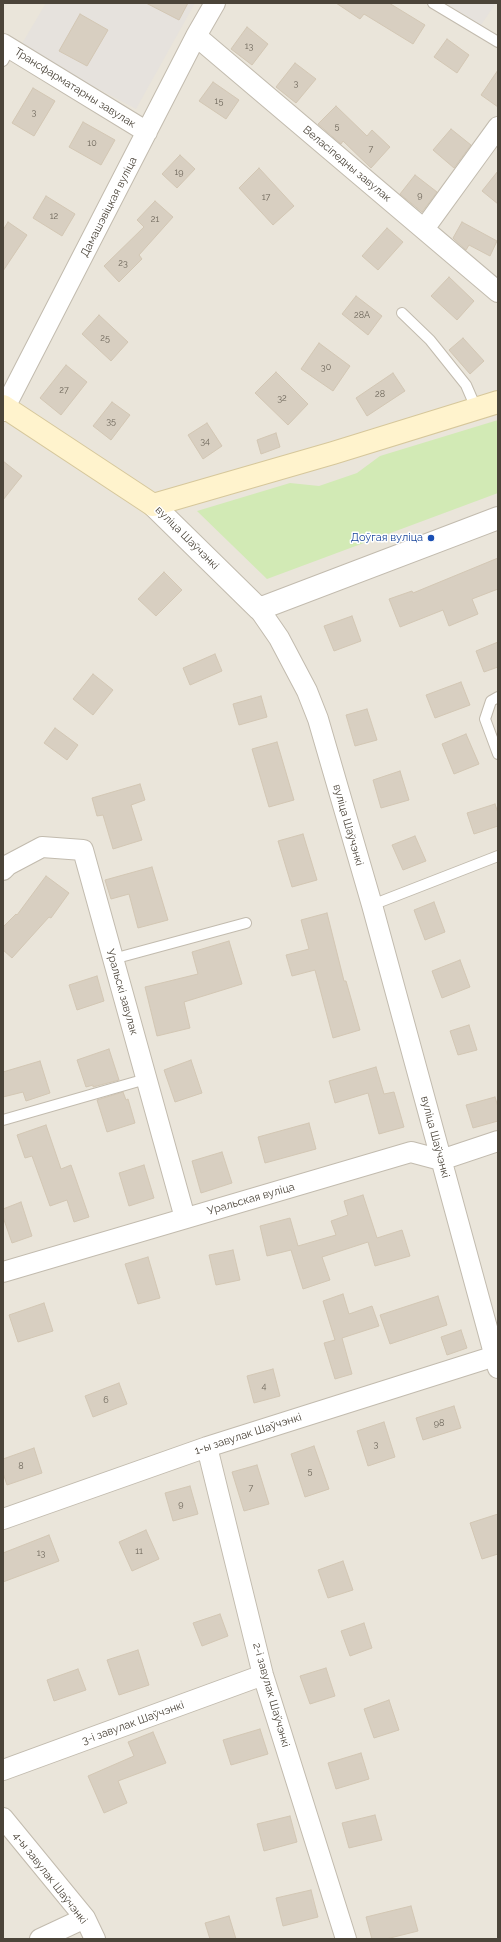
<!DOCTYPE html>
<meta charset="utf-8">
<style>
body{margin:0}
#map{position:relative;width:501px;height:1942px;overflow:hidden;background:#f6f3ec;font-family:Raleway,sans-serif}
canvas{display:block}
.frame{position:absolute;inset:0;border:4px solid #4b4439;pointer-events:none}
</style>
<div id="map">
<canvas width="501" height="1942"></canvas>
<div class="frame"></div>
</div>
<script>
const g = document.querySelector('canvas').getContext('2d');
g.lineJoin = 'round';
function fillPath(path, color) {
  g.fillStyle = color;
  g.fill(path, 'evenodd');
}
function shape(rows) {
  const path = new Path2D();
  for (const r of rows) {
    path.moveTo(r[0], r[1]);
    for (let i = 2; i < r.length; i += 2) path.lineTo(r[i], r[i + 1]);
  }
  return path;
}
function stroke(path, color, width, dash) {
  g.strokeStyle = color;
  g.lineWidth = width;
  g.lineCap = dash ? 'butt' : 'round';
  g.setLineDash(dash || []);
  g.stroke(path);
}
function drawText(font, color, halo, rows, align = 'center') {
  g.font = font + ' Raleway,sans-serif';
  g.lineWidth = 3;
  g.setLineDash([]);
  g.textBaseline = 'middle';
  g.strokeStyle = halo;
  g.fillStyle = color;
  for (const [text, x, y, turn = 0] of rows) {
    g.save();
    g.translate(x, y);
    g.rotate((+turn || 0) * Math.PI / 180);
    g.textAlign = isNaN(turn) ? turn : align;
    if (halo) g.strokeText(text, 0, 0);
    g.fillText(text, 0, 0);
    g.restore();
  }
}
fillPath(shape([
 [3,3,498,3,498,1939,3,1939]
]), '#eae5da');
fillPath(shape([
 [46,3,195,3,136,109,20,47],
 [445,3,496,3,481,25]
]), '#e6e2dd');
fillPath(shape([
 [498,420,498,493,267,579,197,511,290,483,319,486,357,473,380,456]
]), '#d2eab5');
const building = shape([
 [146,3,188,3,179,20,146,3],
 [336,3,389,3,425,25,413,44,364,14,360,19,336,3],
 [80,14,108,30,87,66,59,51,80,14],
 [247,27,268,44,252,65,231,49,247,27],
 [447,39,469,55,457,73,434,57,447,39],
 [295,63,316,79,296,103,276,87,295,63],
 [498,70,498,107,481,95,498,70],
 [213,82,239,100,226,119,199,101,213,82],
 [33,88,55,101,34,136,12,123,33,88],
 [336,106,367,136,372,130,390,147,371,168,343,141,341,144,318,124,336,106],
 [83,122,115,140,101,165,69,147,83,122],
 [451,129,471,145,454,168,433,150,451,129],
 [180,155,195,169,177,188,162,174,180,155],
 [259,168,294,206,273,225,239,188,259,168],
 [498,171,498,204,482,191,498,171],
 [415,175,437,192,422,212,400,194,415,175],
 [46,196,75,214,62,236,33,218,46,196],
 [155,201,173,217,139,255,142,259,119,282,104,266,144,227,137,220,155,201],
 [8,222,27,235,3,271,3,230,8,222],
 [462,222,497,241,490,256,469,245,466,250,453,238,462,222],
 [387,228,403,242,378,270,362,256,387,228],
 [449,277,474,301,457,320,431,296,449,277],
 [356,296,382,316,368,335,342,314,356,296],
 [99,315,128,342,111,361,82,334,99,315],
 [463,338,484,361,470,374,449,350,463,338],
 [319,343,350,366,333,391,301,369,319,343],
 [66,365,87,382,61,415,40,398,66,365],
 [276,372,308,404,288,425,255,393,276,372],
 [393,373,405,391,367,416,356,398,393,373],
 [112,402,130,415,111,440,93,426,112,402],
 [207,423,222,446,203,459,188,435,207,423],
 [276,433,280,447,261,454,257,440,276,433],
 [3,461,22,476,3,500,3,461],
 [498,558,498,589,472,599,478,614,449,626,443,610,400,627,389,599,412,591,413,593,498,558],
 [164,572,182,590,156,616,138,599,164,572],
 [352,616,361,641,334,651,324,626,352,616],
 [498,642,498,667,484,672,476,651,498,642],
 [215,654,222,671,190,685,183,668,215,654],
 [93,674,113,690,93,715,73,699,93,674],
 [461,682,470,705,435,718,426,695,461,682],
 [261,696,267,717,239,725,233,704,261,696],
 [367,709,377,740,355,746,346,715,367,709],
 [55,728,78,745,67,760,44,743,55,728],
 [466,734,479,764,454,774,442,744,466,734],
 [277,742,294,800,269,807,252,749,277,742],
 [400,771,409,800,381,808,373,780,400,771],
 [140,784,145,800,131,805,142,840,113,849,103,815,97,816,92,798,140,784],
 [495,804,498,813,498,826,474,834,467,813,495,804],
 [303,834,317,880,292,887,278,841,303,834],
 [415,836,426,861,403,870,392,845,415,836],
 [152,867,168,920,138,928,129,894,111,899,105,880,152,867],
 [46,876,69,893,51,918,49,917,12,958,3,950,3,927,16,914,17,915,46,876],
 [434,902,445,932,425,940,414,910,434,902],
 [327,913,344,981,346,981,360,1030,333,1038,315,970,292,976,286,955,309,949,301,920,327,913],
 [229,941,242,984,184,1002,190,1028,157,1036,145,987,198,974,192,952,229,941],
 [460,960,470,987,442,998,432,971,460,960],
 [97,976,104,1001,77,1010,69,985,97,976],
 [469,1025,477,1050,458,1055,450,1031,469,1025],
 [109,1049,119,1080,93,1087,93,1085,86,1087,77,1060,109,1049],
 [191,1060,202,1093,175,1102,164,1070,191,1060],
 [40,1061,50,1093,26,1101,23,1092,3,1097,3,1072,40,1061],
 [376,1067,384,1094,394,1092,404,1127,379,1134,368,1093,335,1103,329,1081,376,1067],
 [123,1092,126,1100,128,1099,135,1123,107,1132,97,1100,123,1092],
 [495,1097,498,1107,498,1121,473,1128,466,1105,495,1097],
 [309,1123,316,1149,265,1163,258,1137,309,1123],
 [46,1125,61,1169,71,1165,89,1217,74,1222,67,1200,50,1206,32,1156,25,1158,17,1135,46,1125],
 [222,1152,232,1183,201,1193,192,1161,222,1152],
 [144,1165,154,1198,129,1206,119,1173,144,1165],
 [363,1195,377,1238,402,1230,410,1256,375,1266,368,1242,322,1257,330,1280,303,1289,291,1250,267,1256,260,1226,290,1218,298,1246,336,1235,331,1221,348,1215,344,1201,363,1195],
 [21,1202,32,1236,12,1243,3,1217,3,1209,21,1202],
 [233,1250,240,1280,216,1285,209,1255,233,1250],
 [148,1257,160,1298,138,1304,125,1264,148,1257],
 [343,1294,349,1314,372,1306,379,1326,342,1338,352,1374,335,1379,324,1343,335,1340,323,1301,343,1294],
 [438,1296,447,1325,390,1344,380,1315,438,1296],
 [44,1303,53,1331,18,1342,9,1315,44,1303],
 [461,1330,467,1348,447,1355,441,1337,461,1330],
 [273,1369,280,1396,254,1403,247,1376,273,1369],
 [119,1383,127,1404,93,1417,85,1396,119,1383],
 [454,1406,461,1428,423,1440,416,1418,454,1406],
 [384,1422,395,1457,368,1466,357,1431,384,1422],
 [314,1446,329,1489,305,1497,291,1454,314,1446],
 [34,1448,42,1473,7,1485,3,1473,3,1459,34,1448],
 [257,1465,269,1504,244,1511,232,1472,257,1465],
 [190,1486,198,1514,173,1521,165,1493,190,1486],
 [498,1514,498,1554,482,1559,470,1523,498,1514],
 [146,1530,159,1559,132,1571,119,1542,146,1530],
 [49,1535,59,1561,3,1582,3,1553,49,1535],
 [343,1561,353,1590,328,1598,318,1570,343,1561],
 [220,1614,228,1636,202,1646,193,1623,220,1614],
 [364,1623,372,1648,350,1656,341,1631,364,1623],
 [138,1650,149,1685,119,1695,107,1660,138,1650],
 [326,1668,335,1696,310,1704,300,1676,326,1668],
 [78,1669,86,1690,54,1701,47,1680,78,1669],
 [389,1700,399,1730,374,1738,364,1709,389,1700],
 [260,1729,268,1754,231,1765,223,1740,260,1729],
 [153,1732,166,1763,118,1781,127,1803,104,1813,88,1776,134,1756,128,1742,153,1732],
 [361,1753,369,1779,336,1789,328,1763,361,1753],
 [375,1815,382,1840,349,1848,342,1823,375,1815],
 [290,1816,297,1842,264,1851,257,1824,290,1816],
 [311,1890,318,1917,283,1926,276,1898,311,1890],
 [411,1906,418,1931,386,1939,372,1939,366,1917,411,1906],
 [229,1916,236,1939,210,1939,205,1923,229,1916]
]);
fillPath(building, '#d8cfc1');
stroke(building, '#d3c7b4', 1);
const service = shape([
 [433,3,498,42],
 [3,61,10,48],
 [402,313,430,340,466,385,476,408],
 [498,697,491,701,485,719,498,754],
 [372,905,498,856],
 [113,959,246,923],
 [3,1120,146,1079]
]);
const minor = shape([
 [196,36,498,292],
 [3,44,147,132],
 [424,229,498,127],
 [3,411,196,36,215,3],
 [259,609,279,638,307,691,318,719,372,905,498,1368],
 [3,870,8,865,42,847,83,850,185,1218],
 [3,1272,411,1152,441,1160,498,1141],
 [207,1447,263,1675,346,1939],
 [3,1519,207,1447,495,1356],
 [3,1770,263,1675],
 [3,1818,85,1918,95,1939],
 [40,1939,85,1918]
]);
const tertiary = shape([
 [153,505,259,609,498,518]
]);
const secondary = shape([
 [3,406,153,505,333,453,498,402]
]);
stroke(service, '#c2bbae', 12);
stroke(minor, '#c2bbae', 22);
stroke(tertiary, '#c2bbae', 24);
stroke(secondary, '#d6c79b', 24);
stroke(service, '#fff', 10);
stroke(minor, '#fff', 20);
stroke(tertiary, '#fff', 22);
stroke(secondary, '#fff3cd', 22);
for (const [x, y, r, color] of [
 [431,538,4,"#1a4fb4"]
]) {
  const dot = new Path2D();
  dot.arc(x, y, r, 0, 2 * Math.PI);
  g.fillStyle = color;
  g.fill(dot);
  stroke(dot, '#fff', 1.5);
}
drawText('9px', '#6e675b', null, [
 ["13",249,46],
 ["3",296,83],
 ["15",219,101],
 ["3",34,112],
 ["5",337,126],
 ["10",92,143],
 ["7",371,149],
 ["19",179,172],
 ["9",420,195],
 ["17",266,197],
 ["12",54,216],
 ["21",155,219],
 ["23",123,263],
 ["28А",362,315],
 ["25",105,338],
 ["30",326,367],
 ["27",64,390],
 ["28",380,394],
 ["32",282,398],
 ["35",111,421],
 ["34",205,441],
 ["4",264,1386],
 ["6",106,1400],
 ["98",439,1423],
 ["3",376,1444],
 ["8",21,1466],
 ["5",310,1471],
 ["7",251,1488],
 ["9",181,1504],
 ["11",139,1551],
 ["13",41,1553]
]);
drawText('11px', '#4b4439', '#fff', [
 ["Трансфарматарны завулак",75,88,32],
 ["Веласіпедны завулак",347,164,40],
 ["Дамашэвіцкая вуліца",109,207,-63],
 ["вуліца Шаўчэнкі",187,538,45],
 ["вуліца Шаўчэнкі",348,825,74],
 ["Уральскі завулак",122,992,74],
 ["вуліца Шаўчэнкі",435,1137,75],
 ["Уральская вуліца",251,1199,-16],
 ["1-ы завулак Шаўчэнкі",248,1434,-18],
 ["2-і завулак Шаўчэнкі",271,1695,74],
 ["3-і завулак Шаўчэнкі",133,1723,-20],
 ["4-ы завулак Шаўчэнкі",50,1878,52]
]);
drawText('11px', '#164399', '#fff', [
 ["Доўгая вуліца",423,538]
], 'right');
</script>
